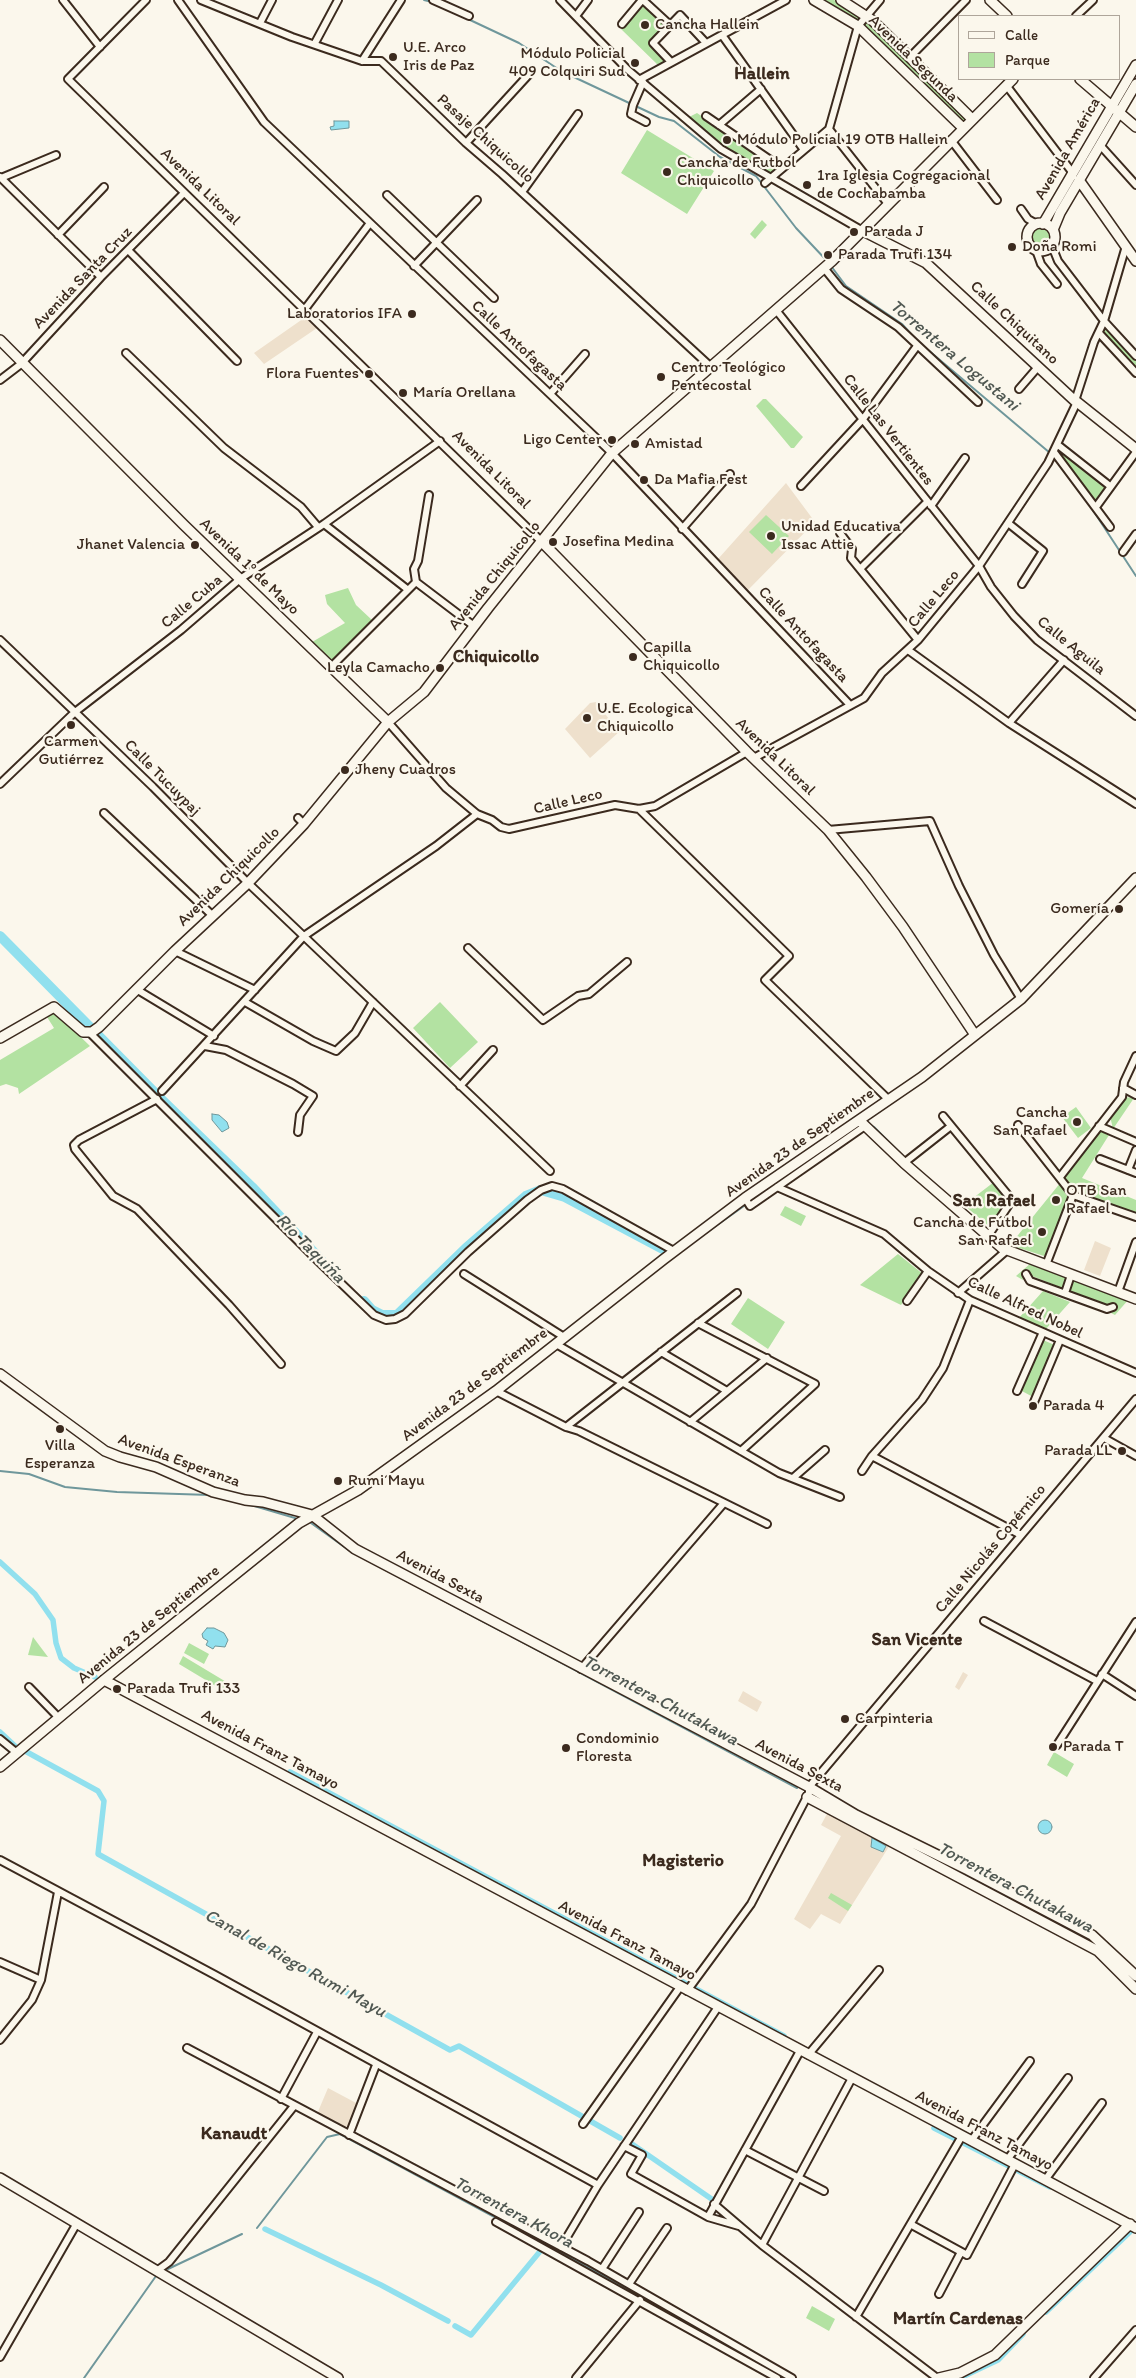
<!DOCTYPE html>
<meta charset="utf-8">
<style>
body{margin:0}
#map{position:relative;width:1136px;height:2378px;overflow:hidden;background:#fbf7ec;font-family:Itim,sans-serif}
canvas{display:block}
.legend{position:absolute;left:958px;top:15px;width:162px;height:65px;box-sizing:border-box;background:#fbf7ec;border:1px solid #aea59a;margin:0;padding:6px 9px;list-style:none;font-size:15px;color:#3b2a1e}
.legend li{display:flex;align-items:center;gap:10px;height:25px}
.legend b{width:25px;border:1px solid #aea59a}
</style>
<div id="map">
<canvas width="1136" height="2378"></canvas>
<ul class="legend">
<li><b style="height:6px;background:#fbf7ec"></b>Calle</li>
<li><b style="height:14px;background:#b3e2a2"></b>Parque</li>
</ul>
</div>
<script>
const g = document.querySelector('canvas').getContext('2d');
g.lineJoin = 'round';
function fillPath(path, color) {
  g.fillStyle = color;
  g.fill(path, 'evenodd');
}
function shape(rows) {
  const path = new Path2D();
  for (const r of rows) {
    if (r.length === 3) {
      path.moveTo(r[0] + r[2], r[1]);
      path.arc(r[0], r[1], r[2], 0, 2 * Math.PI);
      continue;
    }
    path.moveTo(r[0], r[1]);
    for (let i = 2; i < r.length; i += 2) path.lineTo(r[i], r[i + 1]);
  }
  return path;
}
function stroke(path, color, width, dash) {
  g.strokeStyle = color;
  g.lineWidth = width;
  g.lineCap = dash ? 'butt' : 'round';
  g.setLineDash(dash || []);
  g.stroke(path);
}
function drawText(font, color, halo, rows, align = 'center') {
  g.font = font + ' Itim,sans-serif';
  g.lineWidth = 4.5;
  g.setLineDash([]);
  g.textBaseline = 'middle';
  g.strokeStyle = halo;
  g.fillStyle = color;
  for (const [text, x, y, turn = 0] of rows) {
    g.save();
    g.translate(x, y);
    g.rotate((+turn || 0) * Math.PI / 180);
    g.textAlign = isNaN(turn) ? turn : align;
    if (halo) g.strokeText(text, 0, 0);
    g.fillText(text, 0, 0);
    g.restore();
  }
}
fillPath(shape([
 [307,316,317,328,264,364,254,353],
 [786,483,815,522,747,591,718,559],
 [596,702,619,732,590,758,565,729,590,703],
 [1095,1241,1111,1248,1100,1276,1084,1270],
 [963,1672,968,1675,959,1690,955,1687],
 [743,1691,762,1702,757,1712,738,1701],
 [828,1812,890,1845,840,1924,821,1914,810,1929,794,1919,841,1836,821,1825],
 [328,2088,358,2104,349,2125,342,2128,317,2114]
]), '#eee0cc');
fillPath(shape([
 [822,0,834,0,860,16,857,21],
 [641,6,646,6,665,24,652,41,667,62,659,66,621,29],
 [867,21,967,118,963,122,863,25],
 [697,113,777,167,777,169,772,175,725,149,687,118],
 [647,130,714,171,687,214,621,173],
 [762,220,767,225,755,239,750,234],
 [1040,238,11],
 [1105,329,1136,361,1136,368,1104,333],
 [763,399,766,399,803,437,794,448,791,448,756,406],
 [1059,449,1108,486,1096,502,1057,452],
 [766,515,789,536,772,554,749,532],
 [348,588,356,605,372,620,333,661,312,642,345,623,327,604,325,595],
 [440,1002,478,1042,450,1068,413,1028],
 [53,1013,58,1015,90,1046,19,1094,18,1088,6,1084,0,1086,0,1060,54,1028,47,1017],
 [1124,1097,1134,1098,1113,1129,1110,1116],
 [1076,1107,1091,1128,1078,1138,1062,1117],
 [1099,1130,1109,1135,1082,1178,1136,1200,1136,1214,1076,1192,1064,1176],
 [994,1182,1006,1196,1006,1201,1004,1209,991,1228,964,1205],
 [1061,1182,1069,1193,1068,1197,1047,1254,1044,1256,1010,1245],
 [785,1206,806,1216,801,1226,780,1215],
 [898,1254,923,1274,901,1305,860,1285],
 [1031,1263,1067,1276,1068,1279,1065,1287,1062,1288,1032,1276,1028,1269,1022,1272,1023,1280,1016,1276],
 [1076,1280,1129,1299,1115,1315,1111,1313,1118,1308,1115,1303,1107,1305,1072,1292,1070,1289,1073,1281],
 [1043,1291,1070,1302,1045,1330,1018,1319],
 [748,1298,785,1322,768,1349,731,1324],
 [1043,1340,1057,1346,1033,1397,1020,1390],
 [33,1637,48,1657,28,1655],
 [189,1643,209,1654,204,1664,184,1653],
 [183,1656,228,1683,224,1691,179,1664],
 [1054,1752,1074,1764,1067,1777,1047,1765],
 [831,1893,852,1905,848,1911,828,1898],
 [812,2306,835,2319,829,2331,806,2318]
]), '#b3e2a2');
const water = shape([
 [334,121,349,121,349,128,331,130,330,127,334,126,334,121],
 [212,1114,219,1115,227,1122,229,1128,222,1132,212,1120,212,1114],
 [207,1628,214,1628,224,1633,228,1640,225,1647,215,1646,213,1649,206,1645,208,1641,203,1638,202,1634,207,1628],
 [1045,1827,7],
 [872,1838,886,1846,883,1852,871,1847,872,1838]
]);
fillPath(water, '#91e0ee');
stroke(water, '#6f979b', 1);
stroke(shape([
 [424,0,432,2],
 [468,19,519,43,561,71,659,117,674,121,720,157,756,176,796,228,828,262],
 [831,266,846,286,902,324,920,344],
 [928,350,1050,453],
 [1085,498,1136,576],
 [867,1123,874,1127,900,1153],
 [850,1131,856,1127],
 [754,1198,803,1164],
 [689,1245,744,1206],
 [0,1471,29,1474,65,1487,117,1492,210,1495],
 [251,1505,295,1518],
 [311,1523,350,1551],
 [365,1559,503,1632],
 [511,1636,797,1788],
 [914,1848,1016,1901,1077,1935],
 [1082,1938,1095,1945],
 [257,2228,327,2137,340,2134,662,2307,780,2374],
 [168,2269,242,2234],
 [84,2378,156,2276]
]), '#6f979b', 2);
stroke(shape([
 [0,1562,35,1594,53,1620,56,1643,61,1658,74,1668,95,1677],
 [0,1732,15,1746],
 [25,1751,98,1791,104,1801,98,1854,450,2050,459,2046,620,2138],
 [290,1772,784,2036],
 [934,2128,1050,2187],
 [632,2144,713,2200],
 [265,2229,381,2285,448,2321],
 [1046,2312,1132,2230,1127,2227],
 [455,2326,471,2335,542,2249],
 [960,2378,998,2360,1023,2334]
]), '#91e0ee', 5.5);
stroke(shape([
 [0,936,161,1099,252,1187,321,1260],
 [364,1301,372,1310,382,1315,397,1315,466,1248,526,1196,541,1190,565,1197,663,1249]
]), '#91e0ee', 10);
const street = shape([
 [63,0,100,47],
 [146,0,68,79,542,542],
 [178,0,264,122,612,453,850,705],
 [201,0,292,37,362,61,381,61,466,143,502,174,711,367],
 [433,0,469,16],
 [560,0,628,70,721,149,863,231],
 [643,0,670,25],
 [576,16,588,0],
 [1076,16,1093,0],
 [260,23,272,0],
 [622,24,642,0],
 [722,35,804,150],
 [315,43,338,0],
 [910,57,966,0],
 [362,61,401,0],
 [671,62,653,43,680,15,706,43],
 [639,80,786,0],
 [643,82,633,105,631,114,646,122],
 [1006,85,1072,172],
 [706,116,782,168],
 [719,125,761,89],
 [829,129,888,204],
 [951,140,997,200],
 [466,143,532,71],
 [1100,145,1136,185],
 [0,177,101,277],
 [1,178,56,155],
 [765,183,829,129,858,26,880,0],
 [522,192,578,114],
 [387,195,494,298],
 [1021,209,1028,219,1037,224],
 [58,235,104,187],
 [1052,246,1058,261,1104,321,1136,356],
 [1036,250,1041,264,1057,284],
 [129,251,237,361],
 [414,266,477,200],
 [824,268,841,289,898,327,978,402],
 [305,309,370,223],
 [776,310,979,566,991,587,1014,616,1037,640,1136,716],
 [1099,333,1136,373],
 [126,353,224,448,301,507,318,527],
 [0,380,21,364,101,277,184,193],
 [1019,389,1038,367],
 [550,394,585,354],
 [1058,445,1110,486],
 [1054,452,1110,527],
 [801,486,863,419,917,346],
 [931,506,965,458],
 [1096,507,1136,452],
 [1008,523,1043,551,1022,584],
 [324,524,407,589],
 [682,529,730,474],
 [840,533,852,549,851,558,918,640],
 [1123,552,1136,534],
 [860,569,927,502],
 [416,582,474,626],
 [0,640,153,787,248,883,550,1171],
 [908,650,1009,723,1136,804],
 [331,667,416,582,414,569,418,561,429,495],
 [388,722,446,788,477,814,492,820,501,827,509,829,615,805,639,809,655,806,747,752],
 [1009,723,1064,660],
 [754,758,864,698,882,673,918,640,979,566,1048,463,1077,402,1075,401,1094,342,1104,321,1126,246],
 [0,784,75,712,181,630,240,579,324,524,440,441],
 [639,809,789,956,765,980,889,1100],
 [104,813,213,916],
 [298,818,304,824],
 [828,830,930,821,959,886,994,955,1021,999],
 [468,948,543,1020,578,996,589,994,627,962],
 [175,951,255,990],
 [136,989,214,1036],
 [245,1002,313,1041,336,1051,355,1033,373,1002],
 [89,1032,318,1261,374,1315,386,1320,395,1319,405,1314,468,1252,527,1200,541,1190,552,1186,563,1189,674,1251],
 [205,1046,226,1050,293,1084,313,1096,300,1115,298,1132],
 [460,1086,493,1050],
 [1123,1088,1136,1095],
 [162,1091,304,936,436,846,477,814],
 [157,1099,79,1140,74,1145,75,1149,113,1196,137,1209,229,1305,281,1364],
 [943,1116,1012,1200,988,1236],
 [1018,1125,1073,1195,1136,1217],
 [1099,1126,1136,1142],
 [1100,1159,1136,1173],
 [904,1163,951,1126],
 [1128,1170,1136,1150],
 [1060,1177,1122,1097,1124,1082,1136,1056],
 [777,1187,884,1234,928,1271,970,1300,1136,1373],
 [745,1198,750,1206,865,1126],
 [1046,1265,1073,1195],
 [464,1274,564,1337],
 [1026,1274,1030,1281,1107,1309,1113,1307],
 [1118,1292,1136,1242],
 [958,1293,1006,1251],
 [1065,1293,1071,1275],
 [907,1301,928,1271],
 [698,1323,815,1384,741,1451],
 [556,1344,779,1473,840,1497],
 [661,1352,727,1391],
 [496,1391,566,1427,579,1431,767,1524],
 [1017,1391,1043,1332],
 [1034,1402,1060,1340],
 [690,1422,767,1358],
 [566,1427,737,1293],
 [1104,1438,1136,1456],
 [872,1456,1021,1535],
 [862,1471,872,1456,922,1400,943,1368,970,1300],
 [793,1478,825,1450],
 [984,1621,1097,1681],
 [581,1669,724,1503],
 [1102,1674,1136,1696],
 [29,1687,59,1718],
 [0,1739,17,1753],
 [1057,1745,1136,1622],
 [0,1860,215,1975,598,2185],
 [0,1962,41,1980],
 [687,1991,751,1904,809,1793,809,1787,1136,1399],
 [0,2040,32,2000,41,1980,58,1892],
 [187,2048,588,2261,792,2378],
 [808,2055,879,1970],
 [281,2099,317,2032],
 [583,2124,680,1987],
 [349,2135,376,2065],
 [971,2141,1030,2061],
 [624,2146,642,2155,631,2174,708,2217,739,2226],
 [745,2150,824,2191],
 [1007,2160,1068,2078],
 [1045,2180,1102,2103],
 [714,2204,762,2245,937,2378],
 [708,2217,800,2051],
 [496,2222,777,2378],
 [912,2225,967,2255,1015,2164],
 [762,2245,852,2078],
 [561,2247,598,2185,718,2007],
 [602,2269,639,2212],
 [158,2270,169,2262,294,2106],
 [629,2284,667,2228],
 [939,2294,961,2252],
 [856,2317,962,2136],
 [0,2357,77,2223],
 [576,2378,640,2300],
 [1094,2378,1136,2330]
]);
const secondary = shape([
 [814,0,858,26,963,128],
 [841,0,872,20,972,119],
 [990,0,1007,16],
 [1080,79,1136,127],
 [1079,180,1136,261],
 [1041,237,14],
 [1043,224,1136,65],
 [1053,230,1060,213,1136,84],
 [863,231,926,263,1075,401],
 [0,340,184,525,388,722],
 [1077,402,1136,449],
 [542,542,747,752,828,830,866,877,903,927,975,1035],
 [0,1038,54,1007,83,1032,92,1032,99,1027,175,951,248,883,304,824,388,722,424,692,488,608,612,453,832,261,1013,79],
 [859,1120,904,1163,1002,1248,1136,1299],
 [0,1374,105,1451,120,1457,156,1467,213,1492,245,1500,263,1502,312,1515,355,1549,809,1787,856,1815,968,1870,1092,1935,1136,1976],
 [104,1680,1136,2228],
 [0,1767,104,1680,299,1523,358,1490,496,1391,664,1259,745,1198,922,1077,1021,999,1136,878],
 [807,1797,1098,1951,1136,1989],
 [0,2178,338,2378],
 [939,2378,960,2373,995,2355,1130,2224]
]);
stroke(street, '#3b2a1e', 10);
stroke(secondary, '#3b2a1e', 12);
stroke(street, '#fbf7ec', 6);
stroke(secondary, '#fbf7ec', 9);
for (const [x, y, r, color] of [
 [645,25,5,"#3b2a1e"],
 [393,57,5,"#3b2a1e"],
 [635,63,5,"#3b2a1e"],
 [727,140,5,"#3b2a1e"],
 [667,172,5,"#3b2a1e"],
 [807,185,5,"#3b2a1e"],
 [854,232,5,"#3b2a1e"],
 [1012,247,5,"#3b2a1e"],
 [828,255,5,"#3b2a1e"],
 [412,314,5,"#3b2a1e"],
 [369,374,5,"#3b2a1e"],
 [661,377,5,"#3b2a1e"],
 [403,393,5,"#3b2a1e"],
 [612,440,5,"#3b2a1e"],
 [635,444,5,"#3b2a1e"],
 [644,480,5,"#3b2a1e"],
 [771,536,5,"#3b2a1e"],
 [553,542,5,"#3b2a1e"],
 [195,545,5,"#3b2a1e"],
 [633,657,5,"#3b2a1e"],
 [440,668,5,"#3b2a1e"],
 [587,718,5,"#3b2a1e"],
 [71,725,5,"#3b2a1e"],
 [345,770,5,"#3b2a1e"],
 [1119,909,5,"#3b2a1e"],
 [1077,1122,5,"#3b2a1e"],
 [1056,1200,5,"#3b2a1e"],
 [1042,1232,5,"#3b2a1e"],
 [1033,1406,5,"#3b2a1e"],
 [60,1429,5,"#3b2a1e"],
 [1122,1451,5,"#3b2a1e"],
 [338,1481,5,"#3b2a1e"],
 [117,1689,5,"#3b2a1e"],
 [845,1719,5,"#3b2a1e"],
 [1053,1747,5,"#3b2a1e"],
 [566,1748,5,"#3b2a1e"]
]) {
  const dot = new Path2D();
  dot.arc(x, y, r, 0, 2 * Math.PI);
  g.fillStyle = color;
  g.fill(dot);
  stroke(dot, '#fbf7ec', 2);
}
drawText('16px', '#3b2a1e', '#fbf7ec', [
 ["Cancha Hallein",655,25],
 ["U.E. Arco",403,48],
 ["Iris de Paz",403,66],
 ["Módulo Policial",625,54,"right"],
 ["409 Colquiri Sud",625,72,"right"],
 ["Módulo Policial 19 OTB Hallein",737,140],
 ["Cancha de Futbol",677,163],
 ["Chiquicollo",677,181],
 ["1ra Iglesia Cogregacional",817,176],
 ["de Cochabamba",817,194],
 ["Parada J",864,232],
 ["Doña Romi",1022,247],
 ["Parada Trufi 134",838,255],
 ["Laboratorios IFA",402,314,"right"],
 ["Centro Teológico",671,368],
 ["Pentecostal",671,386],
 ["Flora Fuentes",359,374,"right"],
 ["María Orellana",413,393],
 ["Ligo Center",602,440,"right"],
 ["Amistad",645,444],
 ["Da Mafia Fest",654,480],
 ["Unidad Educativa",781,527],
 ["Issac Attie",781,545],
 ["Josefina Medina",563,542],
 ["Jhanet Valencia",185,545,"right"],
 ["Capilla",643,648],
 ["Chiquicollo",643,666],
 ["Leyla Camacho",430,668,"right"],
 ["U.E. Ecologica",597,709],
 ["Chiquicollo",597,727],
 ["Carmen",71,742,"center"],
 ["Gutiérrez",71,760,"center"],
 ["Jheny Cuadros",355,770],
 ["Gomería",1109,909,"right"],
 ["Cancha",1067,1113,"right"],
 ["San Rafael",1067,1131,"right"],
 ["OTB San",1066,1191],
 ["Rafael",1066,1209],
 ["Cancha de Fútbol",1032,1223,"right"],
 ["San Rafael",1032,1241,"right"],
 ["Parada 4",1043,1406],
 ["Villa",60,1446,"center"],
 ["Esperanza",60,1464,"center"],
 ["Parada LL",1112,1451,"right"],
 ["Rumi Mayu",348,1481],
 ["Parada Trufi 133",127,1689],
 ["Carpinteria",855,1719],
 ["Condominio",576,1739],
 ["Floresta",576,1757],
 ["Parada T",1063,1747]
], 'left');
drawText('16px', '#3b2a1e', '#fbf7ec', [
 ["Avenida Segunda",913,59,44],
 ["Pasaje Chiquicollo",485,139,42],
 ["Avenida América",1068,149,-60],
 ["Avenida Litoral",200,187,44],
 ["Avenida Santa Cruz",83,278,-46],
 ["Calle Chiquitano",1014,323,43],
 ["Calle Antofagasta",519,346,43],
 ["Calle Las Vertientes",888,430,52],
 ["Avenida Litoral",491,470,45],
 ["Avenida 1º de Mayo",249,567,44],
 ["Avenida Chiquicollo",495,576,-51],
 ["Calle Leco",934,599,-50],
 ["Calle Cuba",192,602,-40],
 ["Calle Antofagasta",803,635,47],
 ["Calle Aguila",1071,646,39],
 ["Avenida Litoral",775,757,44],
 ["Calle Tucuypaj",162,778,45],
 ["Calle Leco",568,802,-13],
 ["Avenida Chiquicollo",229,877,-44],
 ["Avenida 23 de Septiembre",800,1143,-35],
 ["Calle Alfred Nobel",1025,1308,25],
 ["Avenida 23 de Septiembre",475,1385,-37],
 ["Avenida Esperanza",179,1461,20],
 ["Calle Nicolás Copérnico",991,1549,-50],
 ["Avenida Sexta",440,1577,28],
 ["Avenida 23 de Septiembre",149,1625,-39],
 ["Avenida Franz Tamayo",270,1750,28],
 ["Avenida Sexta",799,1766,28],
 ["Avenida Franz Tamayo",627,1941,28],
 ["Avenida Franz Tamayo",984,2131,28]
]);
drawText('bold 18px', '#3b2a1e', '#fbf7ec', [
 ["Hallein",762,74],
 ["Chiquicollo",496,657],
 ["San Rafael",994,1201],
 ["San Vicente",917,1640],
 ["Magisterio",683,1861],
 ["Kanaudt",234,2134],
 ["Martín Cardenas",958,2319]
]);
drawText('italic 18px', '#505852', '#fbf7ec', [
 ["Torrentera Logustani",954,356,40],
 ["Río Taquiña",310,1249,45],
 ["Torrentera Chutakawa",660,1701,28],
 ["Torrentera Chutakawa",1015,1888,28],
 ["Canal de Riego Rumi Mayu",295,1964,29],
 ["Torrentera Khora",513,2213,28]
]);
</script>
